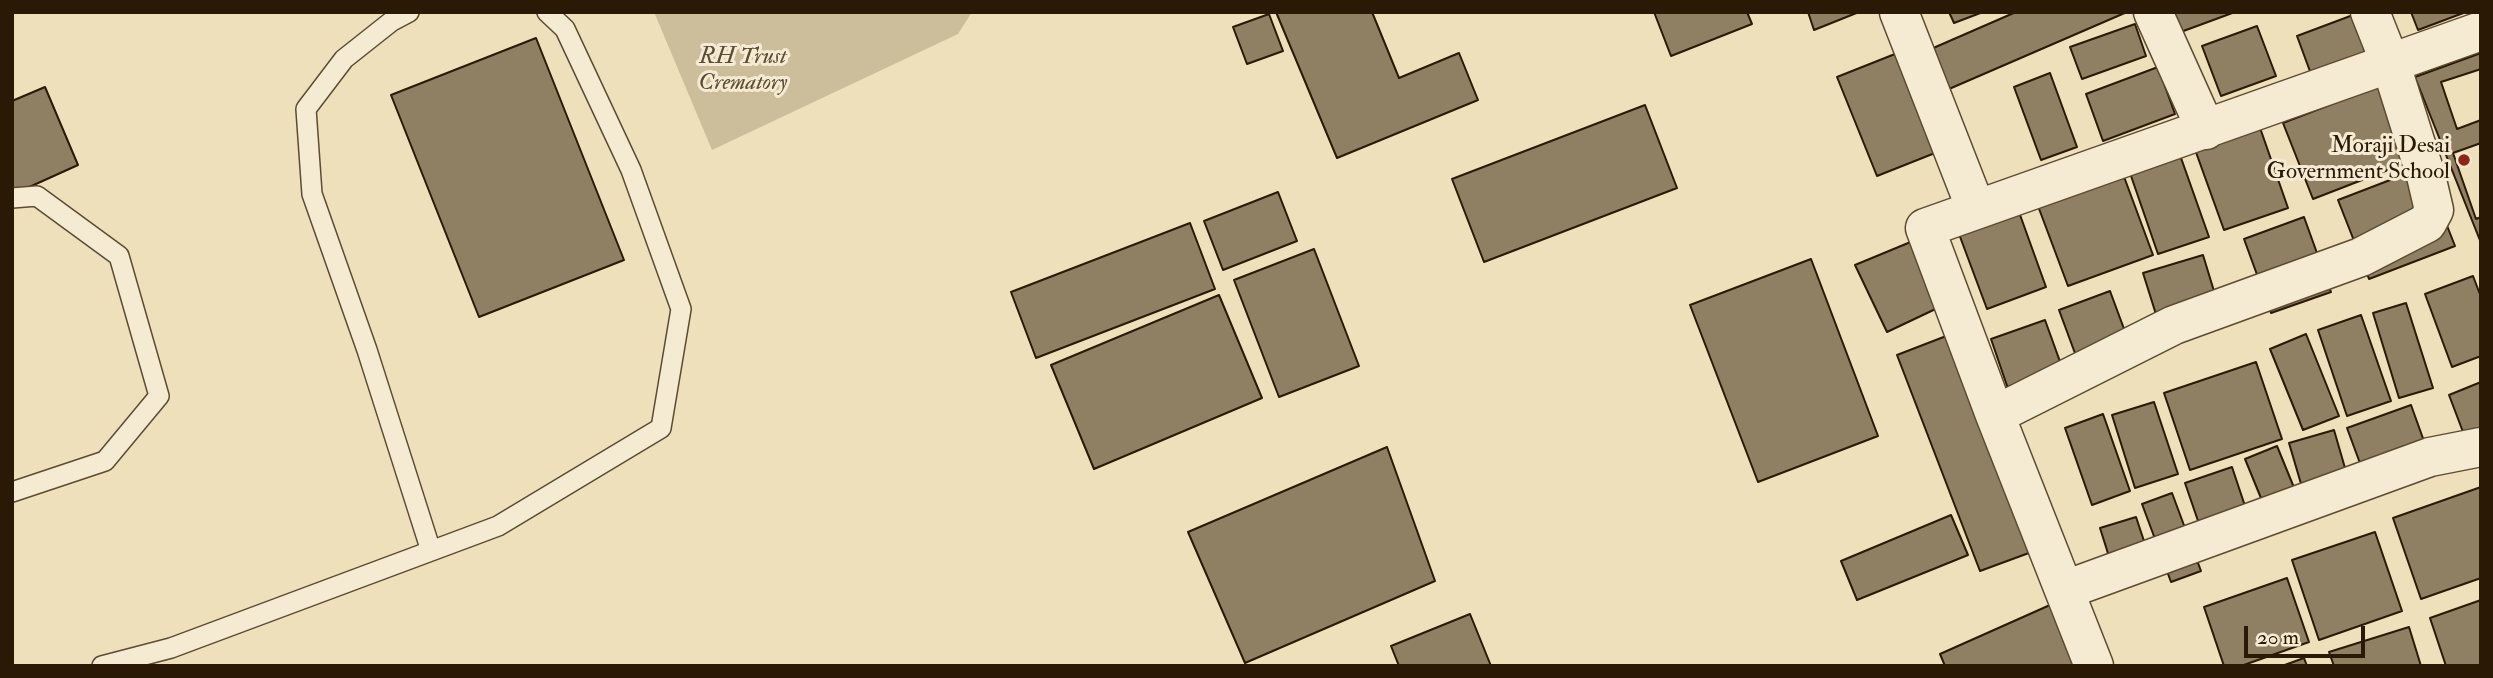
<!DOCTYPE html>
<style>
body{margin:0}
#map{position:relative;width:2493px;height:678px;overflow:hidden;background:#eee0ba;font-family:"IM FELL Double Pica",serif}
canvas{display:block}
.frame{position:absolute;inset:0;border:14px solid #2a1905;pointer-events:none}
.scale{position:absolute;left:2244px;top:626px;width:121px;height:32px;box-sizing:border-box;border:4px solid #2a1905;border-top:0;padding-left:9px;font-size:21px;line-height:24px;white-space:nowrap;color:#2a1905;-webkit-text-stroke:5px #f4ebd2;paint-order:stroke}
</style>
<div id="map">
<canvas width="2493" height="678"></canvas>
<div class="frame"></div>
<div class="scale">20 m</div>
</div>
<script>
const g = document.querySelector('canvas').getContext('2d');
g.lineJoin = 'round';
function fillPath(path, color) {
  g.fillStyle = color;
  g.fill(path, 'evenodd');
}
function shape(rows) {
  const path = new Path2D();
  for (const r of rows) {
    path.moveTo(r[0], r[1]);
    for (let i = 2; i < r.length; i += 2) path.lineTo(r[i], r[i + 1]);
  }
  return path;
}
function stroke(path, color, width, dash) {
  g.strokeStyle = color;
  g.lineWidth = width;
  g.lineCap = dash ? 'butt' : 'round';
  g.setLineDash(dash || []);
  g.stroke(path);
}
function drawText(font, color, halo, rows, align = 'center') {
  g.font = font + ' "IM FELL Double Pica",serif';
  g.lineWidth = 6;
  g.setLineDash([]);
  g.textBaseline = 'middle';
  g.strokeStyle = halo;
  g.fillStyle = color;
  for (const [text, x, y, turn = 0] of rows) {
    g.save();
    g.translate(x, y);
    g.rotate((+turn || 0) * Math.PI / 180);
    g.textAlign = isNaN(turn) ? turn : align;
    if (halo) g.strokeText(text, 0, 0);
    g.fillText(text, 0, 0);
    g.restore();
  }
}
fillPath(shape([
 [654,12,972,12,958,34,712,150]
]), '#cdbe9b');
const building = shape([
 [1276,12,1372,12,1399,78,1459,53,1478,100,1337,158,1276,12],
 [1654,12,1747,12,1752,24,1671,56,1654,12],
 [1808,12,1859,12,1814,30,1808,12],
 [1949,12,1983,12,1954,23,1949,12],
 [2016,12,2127,12,1949,89,1931,49,2016,12],
 [2171,12,2235,12,2178,33,2171,12],
 [2361,12,2375,50,2311,74,2297,36,2361,12],
 [2411,12,2466,12,2418,30,2411,12],
 [1269,14,1283,51,1247,64,1233,27,1269,14],
 [2135,24,2146,56,2082,79,2070,47,2135,24],
 [2257,26,2276,76,2221,96,2202,46,2257,26],
 [536,38,624,260,479,317,391,95,536,38],
 [1900,52,1940,151,1877,176,1837,77,1900,52],
 [2481,53,2481,243,2415,77,2481,53],
 [2158,67,2175,114,2103,141,2086,94,2158,67],
 [2481,69,2481,120,2457,129,2441,82,2481,69],
 [2050,73,2077,147,2041,160,2014,87,2050,73],
 [2394,80,2424,156,2313,199,2283,123,2394,80],
 [45,87,78,165,16,193,12,185,12,101,45,87],
 [1645,105,1677,188,1484,262,1452,179,1645,105],
 [2258,122,2288,208,2224,230,2193,144,2258,122],
 [2481,143,2481,217,2476,219,2453,153,2481,143],
 [2180,155,2209,237,2158,254,2130,173,2180,155],
 [2424,167,2455,246,2369,279,2338,200,2424,167],
 [2123,174,2153,255,2068,286,2038,206,2123,174],
 [1278,192,1297,241,1223,270,1204,221,1278,192],
 [2019,212,2046,287,1987,309,1959,234,2019,212],
 [2304,217,2331,292,2271,313,2244,239,2304,217],
 [1190,223,1215,289,1036,358,1011,292,1190,223],
 [1913,241,1944,305,1887,332,1855,265,1913,241],
 [1314,249,1359,366,1279,397,1234,280,1314,249],
 [2203,255,2224,324,2165,343,2143,273,2203,255],
 [1811,259,1878,436,1758,482,1690,305,1811,259],
 [2473,276,2481,297,2481,356,2452,367,2425,294,2473,276],
 [2110,291,2137,364,2086,383,2059,310,2110,291],
 [1219,295,1262,398,1094,469,1051,365,1219,295],
 [2406,303,2433,388,2399,398,2373,313,2406,303],
 [2361,315,2391,401,2347,416,2318,330,2361,315],
 [2045,320,2071,392,2016,412,1991,339,2045,320],
 [1954,333,2037,550,1980,571,1897,355,1954,333],
 [2306,334,2339,416,2303,430,2270,349,2306,334],
 [2256,362,2282,439,2190,470,2164,393,2256,362],
 [2481,382,2481,449,2471,453,2449,395,2481,382],
 [2154,402,2178,474,2135,488,2112,415,2154,402],
 [2411,405,2434,469,2371,493,2347,428,2411,405],
 [2103,414,2130,491,2092,505,2065,428,2103,414],
 [2334,430,2354,499,2309,511,2289,443,2334,430],
 [2277,446,2304,512,2272,525,2245,459,2277,446],
 [1387,447,1435,581,1245,663,1188,532,1387,447],
 [2232,467,2254,533,2208,550,2185,483,2232,467],
 [2481,487,2481,578,2421,599,2393,518,2481,487],
 [2172,493,2201,571,2171,582,2142,504,2172,493],
 [1951,515,1968,555,1857,600,1841,561,1951,515],
 [2136,517,2154,571,2117,582,2100,528,2136,517],
 [2375,532,2402,611,2319,640,2292,560,2375,532],
 [2287,578,2309,642,2241,666,2224,666,2204,607,2287,578],
 [2068,597,2098,666,1945,666,1940,654,2068,597],
 [2481,600,2481,666,2446,666,2430,618,2481,600],
 [1470,614,1491,666,1399,666,1391,646,1470,614],
 [2409,627,2421,666,2334,666,2329,652,2409,627],
 [2304,658,2307,666,2282,666,2304,658]
]);
fillPath(building, '#908063');
stroke(building, '#2a1905', 2);
const service = shape([
 [409,12,392,21,344,59,306,109,312,194,367,350,431,551],
 [12,198,37,196,119,256,159,396,105,461,12,492],
 [102,666,171,648,498,526,661,428,681,309,631,170,565,29,547,12]
]);
const minor = shape([
 [1899,12,1976,209],
 [2153,12,2206,130],
 [1995,415,2174,325,2361,257,2427,223,2434,210,2426,176,2391,65,2370,12],
 [2065,590,2430,457,2481,447],
 [2094,666,1995,415,1925,228,2481,31]
]);
stroke(service, '#5b4b32', 22);
stroke(minor, '#5b4b32', 41);
stroke(service, '#f4ebd2', 19);
stroke(minor, '#f4ebd2', 38);
for (const [x, y, r, color] of [
 [2464,160,7,"#8f2418"]
]) {
  const dot = new Path2D();
  dot.arc(x, y, r, 0, 2 * Math.PI);
  g.fillStyle = color;
  g.fill(dot);
  stroke(dot, '#f4ebd2', 2.5);
}
drawText('italic 23px', '#5b4b32', '#f4ebd2', [
 ["RH Trust",743,58],
 ["Crematory",743,84]
]);
drawText('23px', '#2a1905', '#f4ebd2', [
 ["Moraji Desai",2450,147],
 ["Government School",2450,173]
], 'right');
</script>
